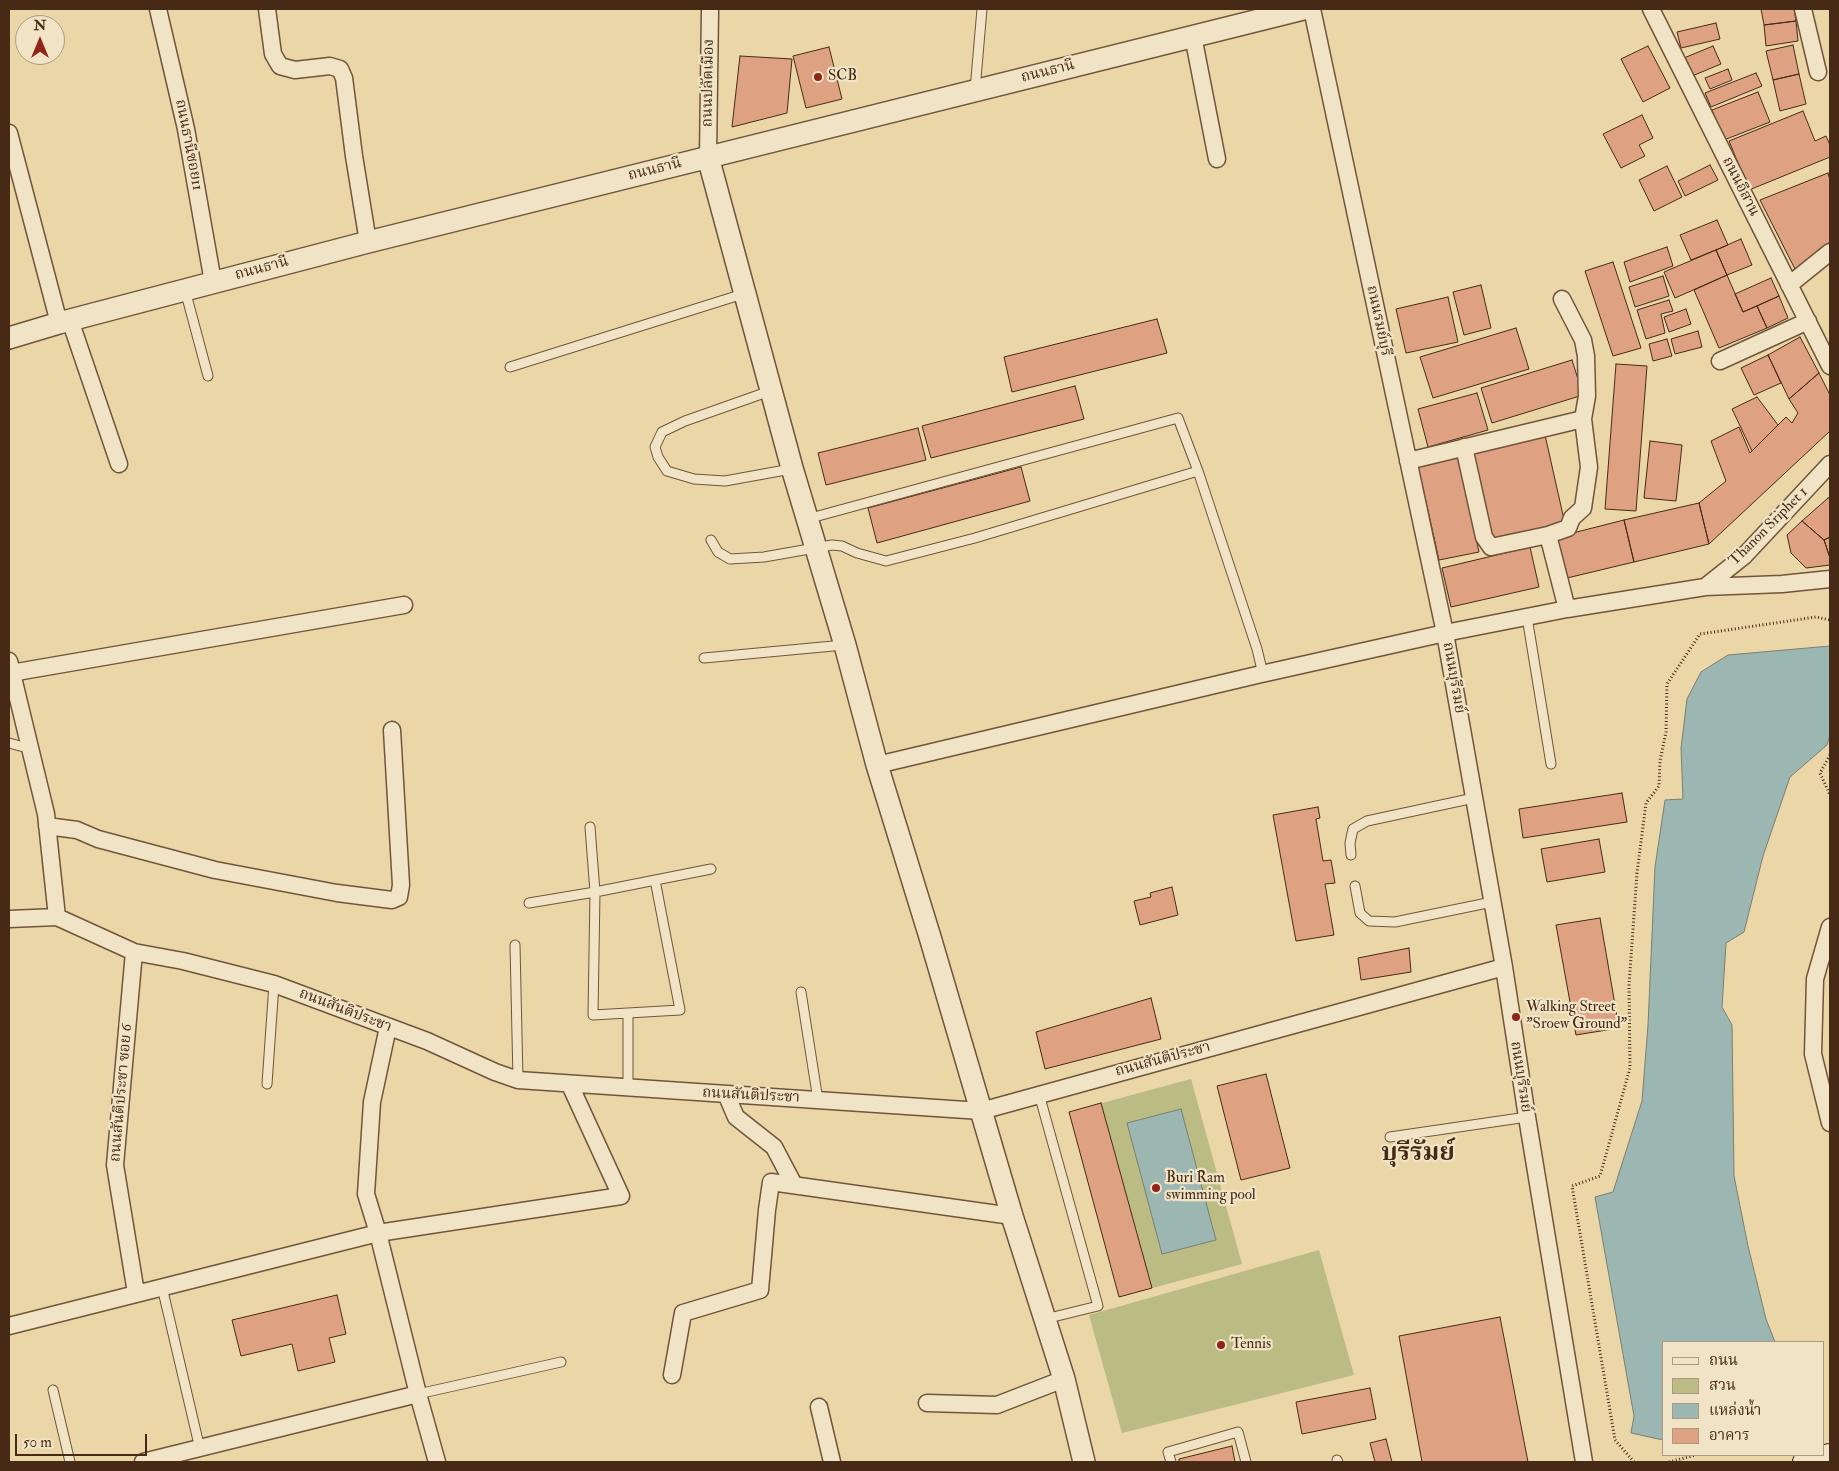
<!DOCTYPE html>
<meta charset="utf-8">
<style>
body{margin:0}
#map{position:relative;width:1839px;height:1471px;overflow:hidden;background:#ead6a7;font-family:"IM FELL Double Pica","Noto Serif Thai",serif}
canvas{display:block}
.frame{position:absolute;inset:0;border:10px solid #472a16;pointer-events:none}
.legend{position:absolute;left:1662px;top:1341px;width:162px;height:115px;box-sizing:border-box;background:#f1e4c6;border:1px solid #ad9a80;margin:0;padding:6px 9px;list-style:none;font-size:15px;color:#472a16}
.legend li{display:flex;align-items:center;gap:10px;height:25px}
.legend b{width:25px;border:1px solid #ad9a80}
.north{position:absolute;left:15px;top:15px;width:50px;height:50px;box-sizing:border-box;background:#f1e4c6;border:1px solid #ad9a80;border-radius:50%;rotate:0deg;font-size:14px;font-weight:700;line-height:20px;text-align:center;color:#472a16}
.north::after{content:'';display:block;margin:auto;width:18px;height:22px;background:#8f2418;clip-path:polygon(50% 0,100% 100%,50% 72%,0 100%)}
.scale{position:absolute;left:15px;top:1434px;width:132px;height:22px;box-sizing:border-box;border:2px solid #472a16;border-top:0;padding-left:6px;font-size:15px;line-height:18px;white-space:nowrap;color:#472a16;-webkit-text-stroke:4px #f1e4c6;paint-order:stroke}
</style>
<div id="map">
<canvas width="1839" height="1471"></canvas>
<div class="frame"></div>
<ul class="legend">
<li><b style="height:6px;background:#f1e4c6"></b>ถนน</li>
<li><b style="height:14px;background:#bbbc84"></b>สวน</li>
<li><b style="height:14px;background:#9cb6b2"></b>แหล่งน้ำ</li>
<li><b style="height:14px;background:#dea283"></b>อาคาร</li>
</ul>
<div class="north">N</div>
<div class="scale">50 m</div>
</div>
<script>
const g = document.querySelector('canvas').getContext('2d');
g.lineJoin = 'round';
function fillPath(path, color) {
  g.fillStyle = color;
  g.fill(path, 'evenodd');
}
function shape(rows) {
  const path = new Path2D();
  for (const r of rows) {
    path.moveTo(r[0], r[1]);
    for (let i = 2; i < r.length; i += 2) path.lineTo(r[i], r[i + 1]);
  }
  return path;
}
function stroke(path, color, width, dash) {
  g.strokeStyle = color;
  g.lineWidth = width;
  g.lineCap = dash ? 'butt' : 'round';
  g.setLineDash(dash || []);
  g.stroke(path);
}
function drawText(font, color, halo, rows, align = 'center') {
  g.font = font + ' "IM FELL Double Pica","Noto Serif Thai",serif';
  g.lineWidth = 4.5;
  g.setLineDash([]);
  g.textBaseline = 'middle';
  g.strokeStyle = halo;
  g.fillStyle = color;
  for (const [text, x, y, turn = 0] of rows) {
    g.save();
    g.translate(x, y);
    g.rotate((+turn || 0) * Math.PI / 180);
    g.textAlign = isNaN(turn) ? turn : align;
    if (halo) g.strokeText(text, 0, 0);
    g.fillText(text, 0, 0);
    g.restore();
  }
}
fillPath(shape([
 [1191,1079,1242,1264,1119,1297,1069,1112],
 [1319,1250,1354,1375,1122,1433,1089,1315]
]), '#bbbc84');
const water = shape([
 [1830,646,1830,735,1827,745,1790,777,1763,856,1744,932,1726,943,1722,1007,1732,1025,1734,1176,1748,1246,1766,1319,1775,1342,1663,1342,1663,1440,1631,1433,1634,1416,1595,1197,1613,1192,1642,1101,1648,1025,1655,867,1665,800,1683,799,1681,748,1687,699,1701,672,1728,655,1830,646],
 [1181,1109,1216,1240,1162,1254,1127,1123,1181,1109]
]);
fillPath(water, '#9cb6b2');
stroke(water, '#7a7e74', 1);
const building = shape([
 [1761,9,1794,9,1796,21,1764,25,1761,9],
 [1796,21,1798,41,1766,46,1764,25,1796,21],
 [1716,23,1720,39,1681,48,1677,32,1716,23],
 [1793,45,1799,74,1773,80,1766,51,1793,45],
 [1648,46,1670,88,1643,102,1621,59,1648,46],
 [1713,46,1721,64,1692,76,1684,58,1713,46],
 [829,47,842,99,806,108,793,56,829,47],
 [740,56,792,59,787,113,732,127,740,56],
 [1728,69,1732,80,1710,89,1705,78,1728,69],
 [1756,73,1762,86,1711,107,1705,93,1756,73],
 [1799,74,1806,104,1780,111,1773,80,1799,74],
 [1758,92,1770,122,1724,140,1712,110,1758,92],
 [1803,111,1815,141,1826,136,1830,145,1830,157,1749,190,1729,141,1803,111],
 [1642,115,1653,138,1639,145,1645,156,1621,168,1603,134,1642,115],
 [1710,165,1718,180,1685,196,1678,181,1710,165],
 [1667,166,1682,197,1654,211,1639,180,1667,166],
 [1828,173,1830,180,1830,242,1795,269,1760,200,1828,173],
 [1717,220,1728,245,1691,260,1680,235,1717,220],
 [1741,239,1752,265,1727,275,1716,250,1741,239],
 [1667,247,1673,266,1630,282,1624,262,1667,247],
 [1716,250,1727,275,1675,298,1664,272,1716,250],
 [1613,262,1641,348,1613,356,1585,271,1613,262],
 [1727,275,1743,312,1757,306,1767,328,1719,348,1694,290,1727,275],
 [1663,276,1669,296,1635,307,1629,287,1663,276],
 [1771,278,1779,296,1743,312,1735,294,1771,278],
 [1481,285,1491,328,1464,335,1453,292,1481,285],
 [1779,296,1788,318,1767,328,1757,306,1779,296],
 [1448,297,1458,342,1406,353,1396,309,1448,297],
 [1669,300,1673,311,1661,314,1665,333,1646,339,1637,310,1669,300],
 [1686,309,1691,324,1669,332,1664,317,1686,309],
 [1157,319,1167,353,1012,392,1004,357,1157,319],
 [1516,328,1529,369,1433,398,1420,357,1516,328],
 [1698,331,1702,347,1675,354,1671,339,1698,331],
 [1800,337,1819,373,1789,399,1768,355,1800,337],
 [1667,339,1672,356,1653,361,1649,344,1667,339],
 [1768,355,1781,383,1754,395,1741,368,1768,355],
 [1572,360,1583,395,1492,423,1481,388,1572,360],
 [1616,364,1647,366,1636,511,1605,509,1616,364],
 [1819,373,1830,395,1830,431,1709,544,1699,503,1726,481,1711,441,1739,427,1750,453,1786,417,1792,423,1798,413,1789,399,1819,373],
 [1075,386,1084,419,931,458,922,426,1075,386],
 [1477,393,1488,430,1428,447,1418,409,1477,393],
 [1757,397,1778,425,1752,451,1732,409,1757,397],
 [918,428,926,460,826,485,818,453,918,428],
 [1545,435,1565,524,1492,540,1471,451,1545,435],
 [1650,441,1682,445,1676,501,1644,498,1650,441],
 [1458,457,1479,552,1439,560,1418,466,1458,457],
 [1021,467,1030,501,877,543,868,508,1021,467],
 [1828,498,1830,498,1830,537,1824,540,1802,521,1828,498],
 [1699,503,1709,544,1634,562,1624,520,1699,503],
 [1624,520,1634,562,1567,578,1557,537,1624,520],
 [1802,521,1824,540,1830,558,1830,565,1806,568,1791,553,1787,535,1802,521],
 [1830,537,1830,558,1824,540,1830,537],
 [1530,547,1539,587,1451,607,1442,568,1530,547],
 [1622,793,1627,822,1523,838,1519,809,1622,793],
 [1318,807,1320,818,1316,819,1323,861,1331,860,1335,883,1325,884,1334,935,1296,941,1273,815,1318,807],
 [1599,839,1605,872,1547,882,1541,849,1599,839],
 [1172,887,1178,915,1140,925,1134,901,1151,897,1150,893,1172,887],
 [1600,918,1619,1028,1576,1035,1556,925,1600,918],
 [1409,948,1411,972,1361,980,1358,958,1409,948],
 [1151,998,1161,1039,1045,1069,1036,1032,1151,998],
 [1266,1074,1290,1168,1241,1180,1217,1086,1266,1074],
 [1101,1103,1152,1288,1119,1297,1069,1112,1101,1103],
 [337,1295,346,1334,329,1338,335,1362,298,1371,292,1344,241,1356,232,1320,337,1295],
 [1500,1317,1528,1462,1422,1462,1399,1336,1500,1317],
 [1370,1388,1376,1419,1302,1434,1296,1402,1370,1388],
 [1386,1439,1392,1462,1375,1462,1370,1443,1386,1439],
 [1232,1446,1235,1462,1179,1462,1179,1459,1232,1446]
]);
fillPath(building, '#dea283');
stroke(building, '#472a16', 1);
const service = shape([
 [975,90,982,9],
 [185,290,208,376],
 [510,367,743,294],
 [770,391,685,421,662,432,655,447,658,457,667,471,694,479,725,481,791,469],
 [807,519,1178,418,1198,471,1257,649,1263,674],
 [711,540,718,552,730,559,764,557,832,545,842,546,857,553,886,561,975,538,1198,471],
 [1527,617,1551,764],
 [704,658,844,645],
 [9,743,31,749],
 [590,827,595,892,593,1015,680,1010,655,880],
 [1351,855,1350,843,1353,829,1367,821,1474,798],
 [1355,886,1360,913,1369,921,1395,922,1492,902],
 [529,903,595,892,711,869],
 [515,945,518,1080],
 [801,992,818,1100],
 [628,1013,628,1089],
 [267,1084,274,984],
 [1039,1094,1098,1306,1045,1319],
 [1390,1137,1527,1117],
 [162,1287,200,1449],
 [53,1390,70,1462],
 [418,1394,561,1362],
 [1337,1460,1338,1462],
 [1171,1462,1168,1452,1238,1432,1246,1462]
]);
const minor = shape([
 [158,9,186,129,213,282],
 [267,9,273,54,280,66,295,70,330,66,340,69,344,78,354,156,368,242],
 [1312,9,1445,633,1504,967,1527,1117,1584,1462],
 [1651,9,1830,366],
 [1803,9,1818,72],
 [1193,36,1217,159],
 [9,133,59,323],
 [708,157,710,9],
 [1789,285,1830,252],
 [70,320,119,464],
 [1720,361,1808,321],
 [1464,447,1484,537,1491,547,1548,535,1568,528,1572,518,1583,508,1589,467,1583,419],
 [1408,461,1583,419,1587,396,1586,356,1583,340,1562,299],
 [1548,535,1567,609],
 [1705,587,1744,556,1830,464],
 [9,661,46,814,57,917],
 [11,673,404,605],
 [877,765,1257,675,1445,633,1567,609,1705,587,1782,584,1830,579],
 [47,826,77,830,98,839,215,870,337,893,392,900,399,897,401,885,392,730],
 [9,919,57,917,134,952,183,961,274,984,427,1041,495,1072,518,1080,981,1111,1504,967],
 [1830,927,1815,979,1813,1054,1830,1123],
 [134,952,115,1165,136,1293],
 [388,1027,372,1102,366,1194,378,1233,418,1394,437,1462],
 [726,1094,736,1117,774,1147,794,1185],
 [9,1326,378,1233,621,1196,570,1085],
 [672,1375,683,1313,760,1290,767,1210,771,1182,1012,1216],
 [927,1403,997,1405,1064,1379],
 [819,1407,832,1462],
 [143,1462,418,1394]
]);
const tertiary = shape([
 [708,157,792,468,845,645,877,765,930,937,1012,1216,1064,1379,1084,1462],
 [9,338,59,323,368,242,1303,9]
]);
const secondary = shape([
 [1805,1462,1830,1456]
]);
stroke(service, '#70553a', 11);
stroke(minor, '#70553a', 19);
stroke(tertiary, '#70553a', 24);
stroke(secondary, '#472a16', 26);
stroke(shape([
 [1830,755,1820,773,1830,795],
 [1634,1462,1615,1440,1572,1186,1600,1176,1630,1068,1629,985,1637,873,1646,803,1659,786,1660,761,1666,732,1667,684,1700,634,1816,617,1830,620],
 [1669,1462,1696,1455]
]), '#472a16', 3, [1, 2.5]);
stroke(service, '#f1e4c6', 9);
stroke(minor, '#f1e4c6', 16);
stroke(tertiary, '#f1e4c6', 21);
stroke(secondary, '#f1e4c6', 24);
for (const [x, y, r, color] of [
 [818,77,5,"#8f2418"],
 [1516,1017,5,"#8f2418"],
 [1156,1188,5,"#8f2418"],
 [1221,1345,5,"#8f2418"]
]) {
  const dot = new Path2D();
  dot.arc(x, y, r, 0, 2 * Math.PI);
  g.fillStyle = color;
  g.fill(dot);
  stroke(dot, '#f1e4c6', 2);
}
drawText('15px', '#472a16', '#f1e4c6', [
 ["ถนนธานี",1048,72,-14],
 ["ถนนปลัดเมือง",709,83,-89],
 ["ถนนธานีซอย11",188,145,79],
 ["ถนนธานี",655,170,-14],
 ["ถนนอีสาน",1740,187,63],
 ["ถนนธานี",262,269,-15],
 ["ถนนรมย์บุรี",1378,321,78],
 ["Thanon Sriphet 1",1769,527,-45],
 ["ถนนบุรีรมย์",1453,678,80],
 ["ถนนสันติประชา",345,1011,21],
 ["ถนนสันติประชา",1163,1060,-15],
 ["ถนนบุรีรมย์",1520,1077,81],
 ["ถนนสันติประชา ซอย 6",122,1093,-85],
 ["ถนนสันติประชา",751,1096,3]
]);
drawText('15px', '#472a16', '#f1e4c6', [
 ["SCB",828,77],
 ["Walking Street",1526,1008],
 ["\"Sroew Ground\"",1526,1025],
 ["Buri Ram",1166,1179],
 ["swimming pool",1166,1196],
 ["Tennis",1231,1345]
], 'left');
drawText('bold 25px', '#472a16', '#f1e4c6', [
 ["บุรีรัมย์",1418,1155]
]);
</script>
